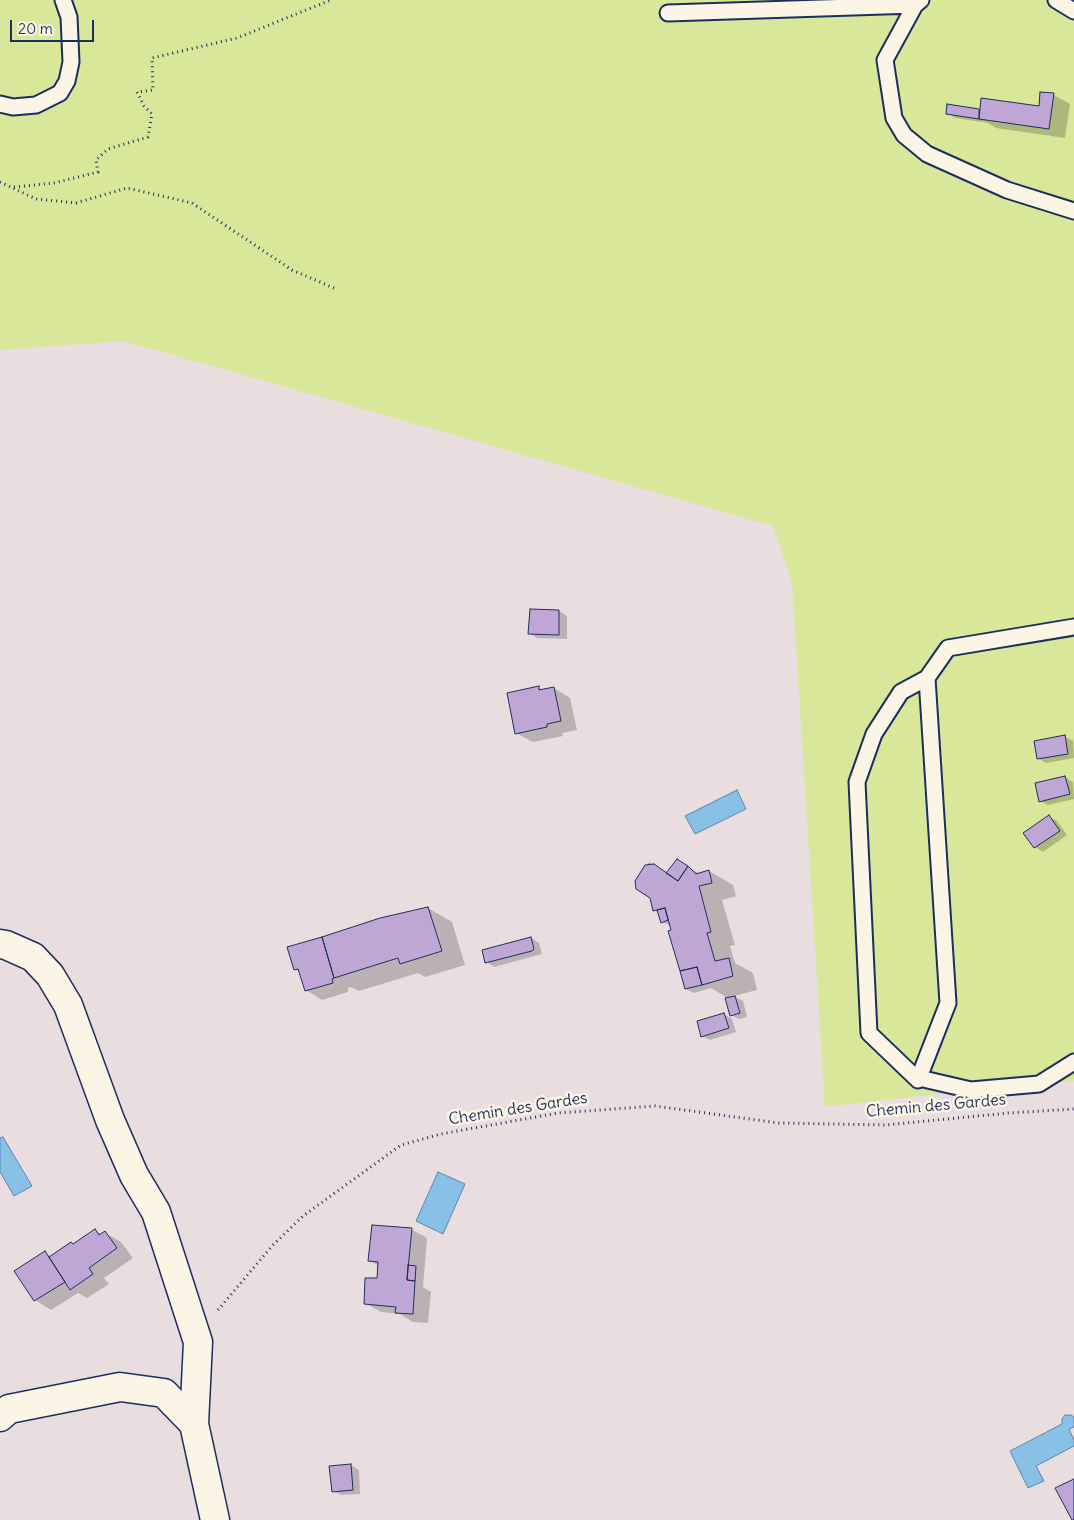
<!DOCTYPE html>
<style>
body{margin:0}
#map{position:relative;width:1074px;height:1520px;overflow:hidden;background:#eadde0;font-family:Delius,sans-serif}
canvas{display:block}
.scale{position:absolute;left:10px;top:20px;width:84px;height:22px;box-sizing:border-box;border:2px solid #1b2f5e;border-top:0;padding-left:6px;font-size:15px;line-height:18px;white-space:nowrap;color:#1b2f5e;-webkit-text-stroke:4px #fcf5e5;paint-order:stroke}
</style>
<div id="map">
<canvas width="1074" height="1520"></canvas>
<div class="scale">20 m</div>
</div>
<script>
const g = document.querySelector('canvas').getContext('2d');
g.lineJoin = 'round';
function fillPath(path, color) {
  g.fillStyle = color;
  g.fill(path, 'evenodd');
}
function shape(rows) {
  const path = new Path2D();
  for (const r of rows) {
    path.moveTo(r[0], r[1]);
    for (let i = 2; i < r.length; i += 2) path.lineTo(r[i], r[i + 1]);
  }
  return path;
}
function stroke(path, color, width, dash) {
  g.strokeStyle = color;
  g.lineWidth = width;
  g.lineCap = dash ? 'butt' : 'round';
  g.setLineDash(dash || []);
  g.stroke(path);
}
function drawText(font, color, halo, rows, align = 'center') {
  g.font = font + ' Delius,sans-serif';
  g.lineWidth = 5;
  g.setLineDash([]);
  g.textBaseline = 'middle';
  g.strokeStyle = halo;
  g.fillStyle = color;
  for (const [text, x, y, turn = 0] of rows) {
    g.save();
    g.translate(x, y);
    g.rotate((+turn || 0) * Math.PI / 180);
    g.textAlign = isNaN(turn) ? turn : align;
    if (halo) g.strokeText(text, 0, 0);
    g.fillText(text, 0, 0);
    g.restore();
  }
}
fillPath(shape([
 [0,0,1074,0,1074,1081,971,1090,825,1107,792,582,773,526,124,341,0,350]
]), '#d8e79a');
const water = shape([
 [737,790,746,809,695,834,685,816,737,790],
 [3,1137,32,1186,14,1196,0,1172,0,1138,3,1137],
 [438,1172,465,1184,443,1234,416,1221,438,1172],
 [1065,1415,1071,1415,1074,1417,1074,1427,1069,1429,1074,1440,1074,1446,1036,1466,1044,1481,1028,1488,1010,1451,1062,1424,1062,1419,1065,1415]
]);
fillPath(water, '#88c0e6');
stroke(water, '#5c86b0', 1);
fillPath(shape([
 [1054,95,1070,104,1065,138,996,128,988,123,955,118,948,113,948,106,981,111,1040,108],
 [559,611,567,616,567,639,537,638,529,633],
 [539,688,543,690,554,688,570,698,577,730,562,733,563,736,533,742,516,733],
 [1065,737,1073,741,1074,758,1046,763,1038,758],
 [1065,777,1073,782,1074,799,1048,805,1040,801],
 [1049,817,1057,821,1067,835,1043,852,1035,847,1025,833],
 [649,862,668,873,685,865,700,874,709,871,733,885,736,896,722,900,735,945,730,946,735,963,753,973,757,990,734,996,743,1001,747,1017,739,1019,731,1015,726,997,711,988,694,993,686,989,671,926,662,922,659,913,654,910,651,898,636,881],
 [428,908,452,922,465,965,425,977,418,973,359,991,351,987,348,988,348,992,322,1000,306,990,301,972,296,970],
 [531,938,539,943,542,954,494,967,487,962],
 [724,1014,732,1019,736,1032,710,1040,702,1036],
 [411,1229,427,1238,423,1287,431,1292,428,1323,413,1322,400,1314,381,1312,365,1303,378,1279,379,1266,369,1260],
 [95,1230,102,1235,105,1233,121,1242,133,1258,104,1278,109,1284,87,1298,78,1293,51,1310,35,1300,16,1271,45,1253,52,1257],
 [351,1465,359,1470,360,1494,341,1495,333,1491,331,1467]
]), '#0003');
const building = shape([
 [1040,92,1054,93,1049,129,979,119,981,98,1039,106,1040,92],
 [947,104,979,109,979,119,946,114,947,104],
 [530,609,559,610,559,635,528,634,530,609],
 [539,686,539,690,554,687,561,721,547,724,547,727,515,734,507,693,539,686],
 [1065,735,1068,754,1037,759,1034,741,1065,735],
 [1065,776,1070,794,1039,802,1035,783,1065,776],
 [1049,815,1060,831,1034,848,1023,833,1049,815],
 [677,859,688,866,678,881,666,873,677,859],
 [654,864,678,881,688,866,696,874,709,870,712,883,699,886,711,932,707,933,715,961,729,958,733,976,702,985,697,967,680,971,668,931,671,930,665,908,653,911,650,898,636,889,635,881,645,865,654,864],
 [428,907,442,951,400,964,398,958,334,978,322,937,380,918,428,907],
 [665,908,668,920,661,923,657,910,665,908],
 [322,937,334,978,332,979,333,983,305,991,298,969,294,970,287,947,322,937],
 [531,937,534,949,532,951,485,963,482,950,531,937],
 [697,967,702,985,685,989,680,971,697,967],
 [735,996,740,1013,730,1016,725,998,735,996],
 [724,1013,729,1028,701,1037,697,1021,724,1013],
 [372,1225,412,1228,407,1280,415,1281,413,1314,395,1313,396,1307,364,1304,365,1278,377,1278,378,1262,368,1261,372,1225],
 [95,1229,99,1235,105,1231,117,1248,89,1268,93,1274,70,1290,49,1257,71,1242,73,1244,95,1229],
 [45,1251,65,1282,34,1301,14,1271,45,1251],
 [408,1265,416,1266,415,1281,407,1280,408,1265],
 [351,1464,353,1490,332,1492,329,1466,351,1464],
 [1074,1479,1074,1520,1072,1520,1055,1488,1074,1479]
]);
fillPath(building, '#c0a6d4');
stroke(building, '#1b2f5e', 1);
const lane = shape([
 [921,0,915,5,885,60,894,118,904,135,927,154,1007,190,1074,211],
 [1056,0,1074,11],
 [668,13,915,5],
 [0,104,13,107,36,105,60,93,67,81,71,62,69,17,63,0],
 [927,678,948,1003,918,1080,869,1033,857,782,874,734,901,692,927,678,948,648,1074,627],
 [919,1078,971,1090,1039,1084,1074,1062]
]);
const street = shape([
 [0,944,6,945,33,957,50,975,68,1005,110,1120,134,1175,156,1212,198,1342,194,1424,215,1520],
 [0,1417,9,1409,120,1387,164,1393,194,1424]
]);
stroke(lane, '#1b2f5e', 19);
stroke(street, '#1b2f5e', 31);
stroke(shape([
 [0,182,36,199,76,203,127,188,192,203,292,270,334,288],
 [14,187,54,183,98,172,96,160,108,149,148,137,152,114,144,106,137,92,153,90,152,58,237,38,331,0],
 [218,1310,272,1246,303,1216,401,1145,441,1134,558,1113,655,1106,779,1123,886,1125,1008,1113,1074,1109]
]), '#1b2f5e', 3, [1, 4]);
stroke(lane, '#fcf5e5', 15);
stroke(street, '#fcf5e5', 28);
drawText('16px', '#1b2f5e', '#fcf5e5', [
 ["Chemin des Gardes",936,1106,-5],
 ["Chemin des Gardes",518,1109,-9]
]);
</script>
